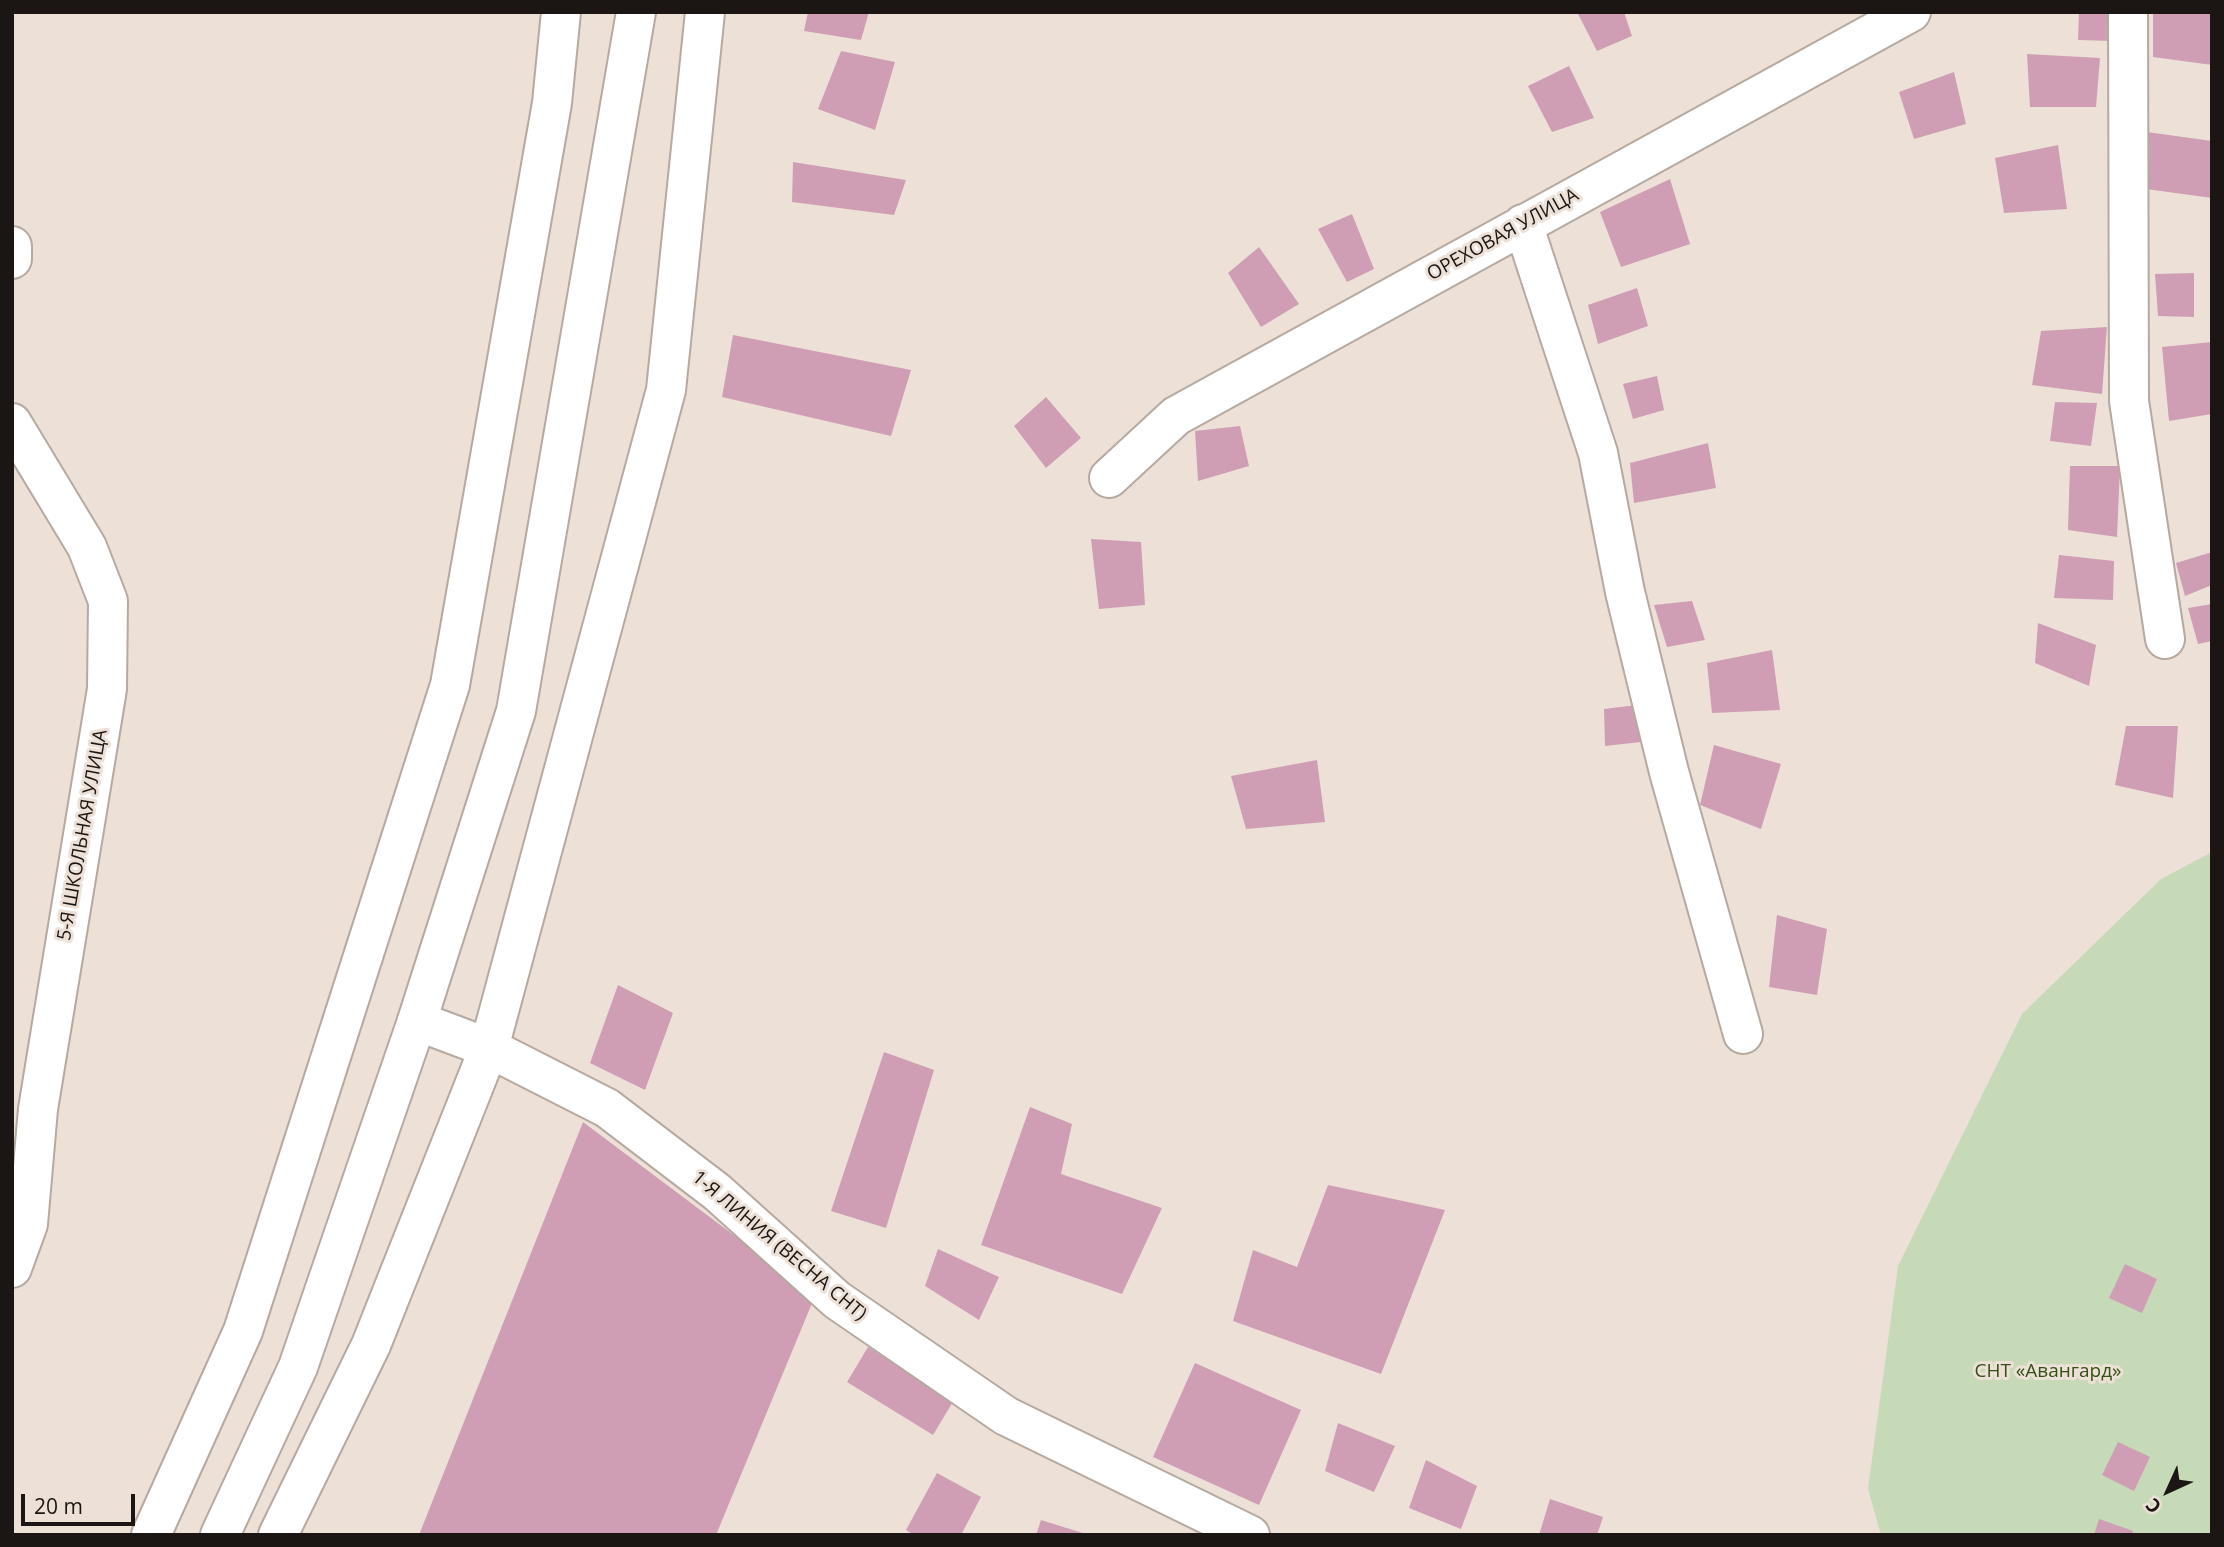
<!DOCTYPE html>
<meta charset="utf-8">
<style>
body{margin:0}
#map{position:relative;width:2224px;height:1547px;overflow:hidden;background:#ede1d7;font-family:"Open Sans",sans-serif}
canvas{display:block}
.frame{position:absolute;inset:0;border:14px solid #1b1613;pointer-events:none}
.north{position:absolute;left:2133px;top:1456px;width:70px;height:70px;-webkit-text-stroke:5px #ede1d7;paint-order:stroke;rotate:225deg;font-size:19px;font-weight:700;line-height:28px;text-align:center;color:#1b1613}
.north::after{content:'';display:block;margin:auto;width:24px;height:32px;background:#1b1613;clip-path:polygon(50% 0,100% 100%,50% 72%,0 100%)}
.scale{position:absolute;left:21px;top:1494px;width:114px;height:32px;box-sizing:border-box;border:4px solid #1b1613;border-top:0;padding-left:9px;font-size:21px;line-height:24px;white-space:nowrap;color:#1b1613;-webkit-text-stroke:5px #ede1d7;paint-order:stroke}
</style>
<div id="map">
<canvas width="2224" height="1547"></canvas>
<div class="frame"></div>
<div class="north">С</div>
<div class="scale">20 m</div>
</div>
<script>
const g = document.querySelector('canvas').getContext('2d');
g.lineJoin = 'round';
function fillPath(path, color) {
  g.fillStyle = color;
  g.fill(path, 'evenodd');
}
function shape(rows) {
  const path = new Path2D();
  for (const r of rows) {
    path.moveTo(r[0], r[1]);
    for (let i = 2; i < r.length; i += 2) path.lineTo(r[i], r[i + 1]);
  }
  return path;
}
function stroke(path, color, width, dash) {
  g.strokeStyle = color;
  g.lineWidth = width;
  g.lineCap = dash ? 'butt' : 'round';
  g.setLineDash(dash || []);
  g.stroke(path);
}
function drawText(font, color, halo, rows, align = 'center') {
  g.font = font + ' "Open Sans",sans-serif';
  g.lineWidth = 6;
  g.setLineDash([]);
  g.textBaseline = 'middle';
  g.strokeStyle = halo;
  g.fillStyle = color;
  for (const [text, x, y, turn = 0] of rows) {
    g.save();
    g.translate(x, y);
    g.rotate((+turn || 0) * Math.PI / 180);
    g.textAlign = isNaN(turn) ? turn : align;
    if (halo) g.strokeText(text, 0, 0);
    g.fillText(text, 0, 0);
    g.restore();
  }
}
fillPath(shape([
 [2212,852,2212,1535,1881,1535,1868,1489,1898,1266,2022,1014,2161,879]
]), '#c6dab7');
fillPath(shape([
 [808,12,869,12,861,40,804,31],
 [1577,12,1624,12,1632,36,1597,51],
 [2079,12,2113,12,2113,41,2078,40],
 [2153,12,2212,12,2212,65,2153,57],
 [841,51,895,62,875,130,818,109],
 [2027,54,2100,58,2096,107,2030,107],
 [1569,66,1594,118,1552,132,1528,86],
 [1954,72,1966,124,1914,139,1899,92],
 [2147,132,2212,141,2212,198,2146,189],
 [2058,145,2067,209,2004,213,1995,158],
 [793,162,906,180,894,215,792,202],
 [1670,179,1690,244,1621,267,1600,212],
 [1352,214,1374,269,1347,282,1318,229],
 [1259,247,1299,304,1261,327,1228,273],
 [2194,273,2194,317,2158,316,2155,274],
 [1637,288,1648,326,1598,344,1588,305],
 [2107,327,2102,394,2032,385,2041,331],
 [733,335,911,370,891,436,722,397],
 [2212,342,2212,414,2169,421,2162,347],
 [1657,376,1664,410,1633,419,1623,384],
 [1046,397,1081,438,1046,468,1014,426],
 [2055,402,2097,403,2091,446,2050,441],
 [1240,426,1249,466,1198,481,1195,431],
 [1708,443,1716,488,1634,503,1630,463],
 [2070,466,2120,466,2117,537,2068,530],
 [1091,539,1141,542,1145,605,1099,609],
 [2212,552,2212,585,2185,596,2176,563],
 [2059,555,2114,561,2113,600,2054,598],
 [1692,601,1705,640,1667,647,1654,605],
 [2212,604,2212,641,2198,644,2188,608],
 [2038,623,2096,645,2089,686,2035,663],
 [1772,650,1780,710,1712,713,1707,663],
 [1637,705,1641,742,1605,746,1604,709],
 [2126,726,2178,726,2173,798,2115,785],
 [1714,745,1781,764,1761,829,1700,805],
 [1317,760,1325,822,1246,829,1231,776],
 [1777,915,1827,929,1817,995,1769,987],
 [618,985,673,1013,645,1090,590,1063],
 [884,1052,934,1070,886,1228,831,1211],
 [1030,1107,1072,1124,1061,1174,1162,1208,1122,1294,981,1245],
 [583,1122,815,1296,716,1535,419,1535],
 [1328,1185,1445,1210,1381,1374,1233,1321,1253,1250,1297,1267],
 [938,1249,999,1277,979,1320,925,1286],
 [2125,1264,2157,1279,2142,1313,2109,1298],
 [868,1347,954,1400,933,1435,847,1382],
 [1195,1363,1301,1410,1259,1505,1153,1457],
 [1338,1423,1395,1446,1374,1492,1325,1471],
 [2118,1442,2150,1457,2134,1491,2102,1475],
 [1426,1460,1477,1486,1461,1529,1409,1508],
 [937,1473,981,1497,961,1535,914,1535,906,1530],
 [1550,1499,1603,1517,1597,1535,1539,1535],
 [2099,1519,2133,1531,2132,1535,2094,1535],
 [1041,1520,1086,1534,1086,1535,1036,1535]
]), '#cf9eb5');
const minor = shape([
 [2128,12,2129,401,2165,639],
 [1523,224,1598,453,1625,592,1669,772,1743,1034],
 [12,246,12,259],
 [12,423,87,547,108,601,107,689,38,1109,28,1224,12,1268],
 [1109,478,1176,416,1911,12],
 [417,1021,489,1048,607,1108,717,1192,837,1300,1006,1416,1250,1535],
 [278,1535,371,1345,489,1048,666,390,705,12]
]);
const major = shape([
 [151,1535,243,1331,450,685,552,103,561,12],
 [220,1535,298,1367,417,1021,516,711,636,12]
]);
stroke(minor, '#b5a9a0', 42);
stroke(major, '#b5a9a0', 42);
stroke(minor, '#fff', 38);
stroke(major, '#fff', 38);
drawText('19px', '#1b1613', '#ede1d7', [
 ["ОРЕХОВАЯ УЛИЦА",1503,235,-29],
 ["5-Я ШКОЛЬНАЯ УЛИЦА",83,835,-80],
 ["1-Я ЛИНИЯ (ВЕСНА СНТ)",779,1246,40]
]);
drawText('19px', '#335112', '#ede1d7', [
 ["СНТ «Авангард»",2048,1372]
]);
</script>
